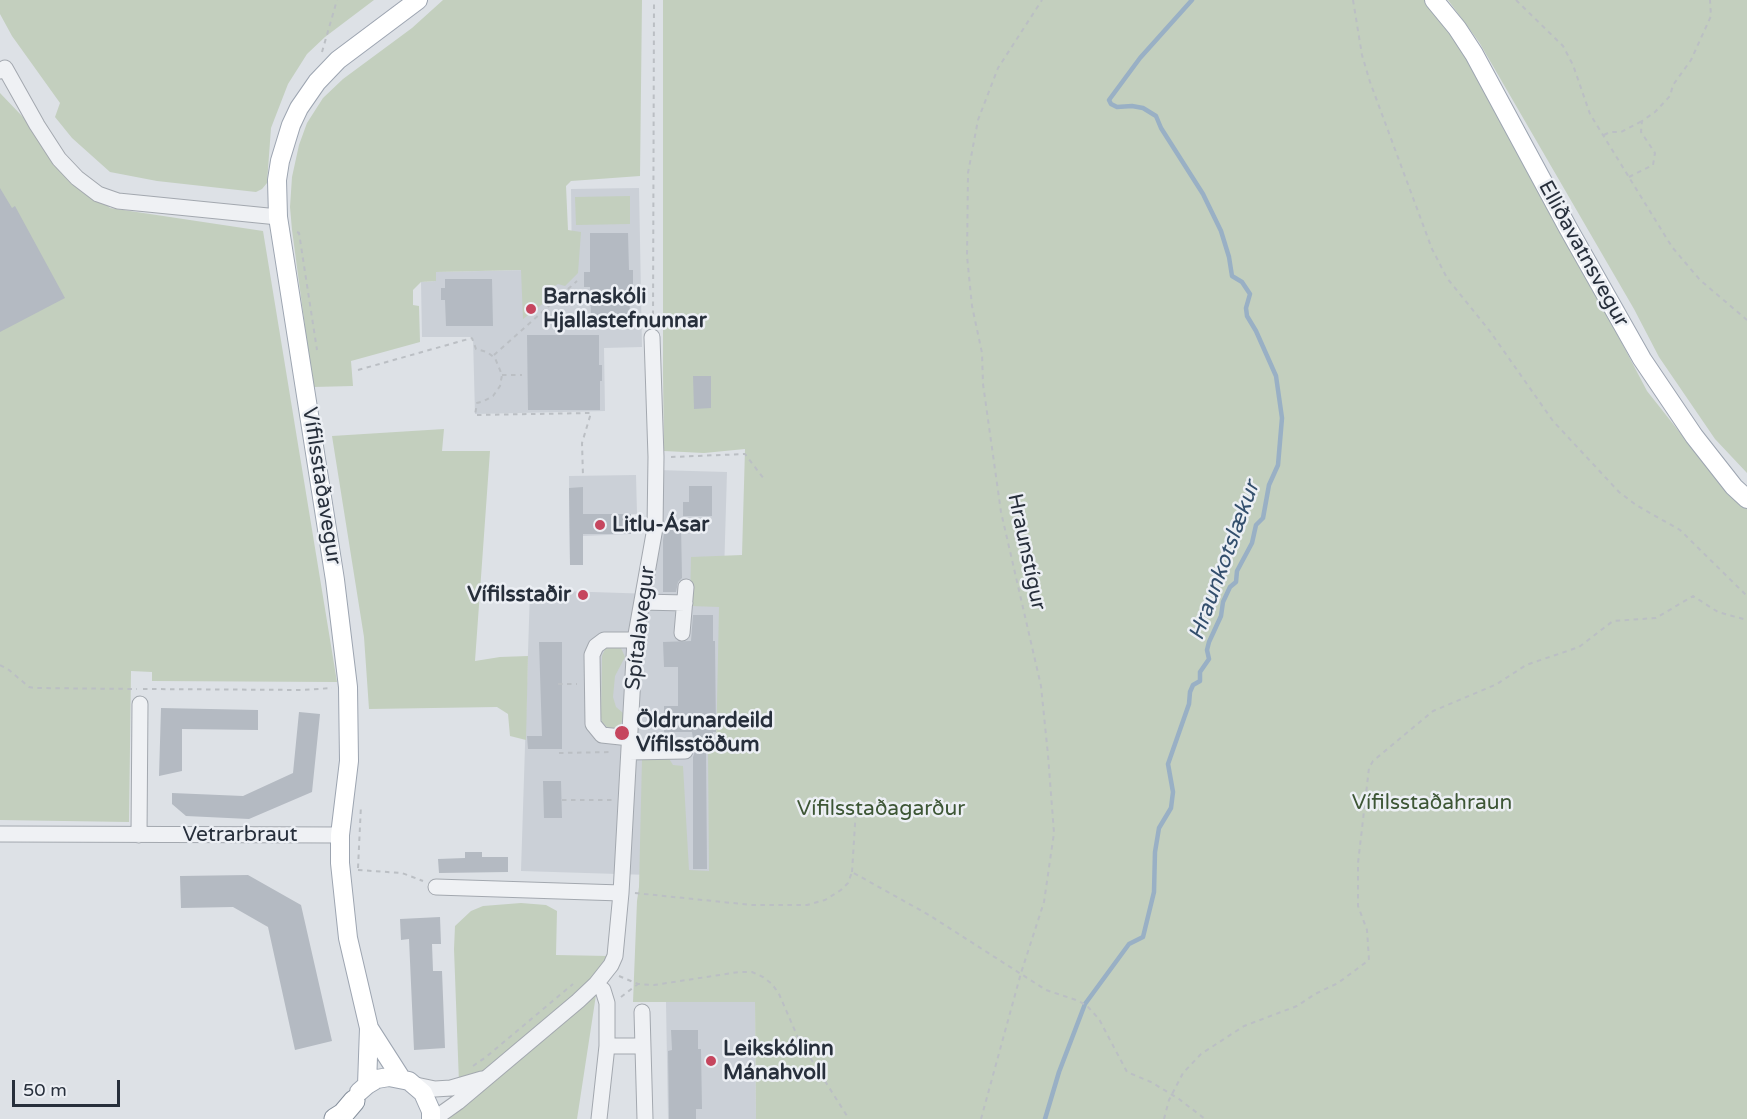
<!DOCTYPE html>
<meta charset="utf-8">
<style>
body{margin:0}
#map{position:relative;width:1747px;height:1119px;overflow:hidden;background:#dde1e6;font-family:"Varela Round",sans-serif}
canvas{display:block}
.scale{position:absolute;left:12px;top:1080px;width:108px;height:27px;box-sizing:border-box;border:3px solid #272f3b;border-top:0;padding-left:8px;font-size:18px;line-height:21px;white-space:nowrap;color:#272f3b;-webkit-text-stroke:4px #eceff4;paint-order:stroke}
</style>
<div id="map">
<canvas width="1747" height="1119"></canvas>
<div class="scale">50 m</div>
</div>
<script>
const g = document.querySelector('canvas').getContext('2d');
g.lineJoin = 'round';
function fillPath(path, color) {
  g.fillStyle = color;
  g.fill(path, 'evenodd');
}
function shape(rows) {
  const path = new Path2D();
  for (const r of rows) {
    path.moveTo(r[0], r[1]);
    for (let i = 2; i < r.length; i += 2) path.lineTo(r[i], r[i + 1]);
  }
  return path;
}
function stroke(path, color, width, dash) {
  g.strokeStyle = color;
  g.lineWidth = width;
  g.lineCap = dash ? 'butt' : 'round';
  g.setLineDash(dash || []);
  g.stroke(path);
}
function drawText(font, color, halo, rows, align = 'center') {
  g.font = font + ' "Varela Round",sans-serif';
  g.lineWidth = 5;
  g.setLineDash([]);
  g.textBaseline = 'middle';
  g.strokeStyle = halo;
  g.fillStyle = color;
  for (const [text, x, y, turn = 0] of rows) {
    g.save();
    g.translate(x, y);
    g.rotate((+turn || 0) * Math.PI / 180);
    g.textAlign = isNaN(turn) ? turn : align;
    if (halo) g.strokeText(text, 0, 0);
    g.fillText(text, 0, 0);
    g.restore();
  }
}
fillPath(shape([
 [639,188,642,347,604,348,605,411,475,414,473,337,422,337,421,282,436,281,436,272,572,269,571,189],
 [656,470,727,472,715,877,521,871,530,590,653,594],
 [636,475,637,514,631,514,631,534,583,536,583,565,570,565,569,476],
 [666,1002,755,1002,756,1119,668,1119]
]), '#cbd0d7');
fillPath(shape([
 [0,0,374,0,325,37,307,54,288,84,271,128,267,183,262,189,256,192,157,181,110,172,72,138,55,117,60,103,12,36,0,14],
 [443,0,642,0,640,176,571,181,566,186,568,230,581,232,578,273,565,286,558,284,553,287,548,295,549,299,523,319,521,270,436,272,436,281,421,282,413,290,413,305,419,306,420,342,351,361,353,386,313,387,292,230,290,207,292,177,299,145,307,123,323,98,343,79,412,28],
 [663,0,1428,0,1486,84,1647,391,1727,492,1747,508,1747,1119,756,1119,755,1002,633,1002,637,901,639,887,642,759,668,757,673,765,683,766,689,870,709,871,708,751,716,751,719,607,690,606,691,557,742,555,745,449,704,453,664,451,663,374],
 [1448,0,1747,0,1747,473,1715,439,1659,357,1634,309,1479,42],
 [0,93,110,208,263,231,337,682,152,681,152,672,131,671,129,822,0,820],
 [630,196,630,224,576,225,575,197],
 [444,429,442,451,490,451,475,661,500,657,528,656,526,740,510,736,508,714,497,707,369,709,364,637,332,436],
 [616,645,621,648,625,657,615,676,613,697,616,707,623,713,624,718,619,727,609,729,602,722,601,717,602,656,606,647],
 [521,903,546,905,557,911,556,955,608,956,591,979,491,1069,459,1083,454,949,455,926,471,911,483,906],
 [596,995,577,1119,445,1119,493,1079]
]), '#c3cfbe');
stroke(shape([
 [1045,1119,1059,1072,1085,1004,1129,944,1143,937,1154,892,1155,852,1159,828,1171,808,1173,792,1168,764,1189,704,1190,692,1193,685,1200,681,1200,672,1209,659,1207,650,1209,642,1221,616,1223,602,1230,587,1236,582,1237,571,1252,543,1256,525,1263,518,1269,485,1278,465,1282,418,1276,376,1256,331,1247,316,1246,308,1250,294,1242,282,1232,276,1229,257,1221,231,1203,194,1161,128,1156,116,1143,108,1132,106,1117,107,1111,104,1109,100,1140,58,1192,0]
]), '#99b0c5', 4.5);
fillPath(shape([
 [0,188,12,208,15,206,65,298,0,332],
 [590,233,628,233,629,270,633,270,633,287,629,287,630,316,591,317,590,287,584,287,584,272,590,272],
 [445,279,492,279,493,326,446,326,445,300,441,300,441,288,445,288],
 [527,335,599,335,599,365,602,365,602,381,600,381,600,410,528,410],
 [693,376,711,376,711,408,694,409],
 [689,486,712,486,712,516,683,516,683,502,689,502],
 [583,487,583,514,631,514,631,534,583,534,583,565,570,565,569,488],
 [665,525,681,525,682,578,678,582,676,592,663,592,663,540],
 [693,615,713,615,713,641,715,641,716,732,713,732,713,748,706,748,707,869,693,869,693,757,695,751,692,732,664,732,664,706,678,706,678,667,664,667,663,642,691,641],
 [539,642,562,642,562,749,528,749,527,736,542,736],
 [161,708,258,710,258,730,182,729,182,771,159,776],
 [299,712,320,714,312,792,249,819,186,816,172,804,172,793,243,796,293,773],
 [543,781,561,781,562,818,544,818],
 [465,852,482,852,482,857,508,857,508,872,439,873,438,859,465,858],
 [248,875,301,905,332,1041,295,1050,268,927,233,907,181,908,180,876],
 [440,917,441,944,432,944,433,971,442,971,445,1048,414,1050,409,939,401,940,400,919],
 [671,1030,698,1030,698,1049,701,1049,702,1109,696,1109,696,1119,669,1119,668,1051,672,1050]
]), '#b4bac2');
const minor = shape([
 [0,71,5,68,37,125,59,159,77,178,98,194,118,201,278,217],
 [642,602,685,603],
 [682,633,686,587],
 [630,738,602,735,593,724,592,655,596,646,604,640,635,640],
 [629,752,685,751],
 [0,834,340,835],
 [139,835,140,704],
 [436,887,621,893],
 [596,984,603,990,607,1003,607,1046,599,1119],
 [642,1012,645,1119],
 [607,1046,643,1046],
 [416,1085,435,1089,451,1088,482,1079],
 [434,1119,458,1102,578,1001,596,984,611,965,615,956,621,893,635,640,655,528,656,457,652,337]
]);
const major = shape([
 [1434,0,1457,28,1474,54,1568,228,1642,359,1694,436,1734,487,1747,499],
 [369,1028,401,1078],
 [367,1085,369,1028,348,938,340,863,340,835,349,761,348,687,335,580,278,217,277,180,280,161,291,125,299,108,317,82,338,60,418,0],
 [359,1092,367,1085,377,1079,389,1077,409,1081,423,1093,431,1111,431,1119]
]);
const highway = shape([
 [335,1119,343,1114,354,1101]
]);
stroke(minor, '#a3a8af', 17);
stroke(major, '#9da5b1', 20);
stroke(highway, '#858f9c', 23);
stroke(shape([
 [1353,0,1362,55,1370,82,1432,249,1447,278,1489,330,1553,421,1619,492,1636,505,1680,530,1747,596],
 [1516,0,1563,46,1573,65,1590,114,1672,247,1700,280,1747,320],
 [322,52,337,0],
 [1604,135,1610,132,1621,132,1642,121],
 [1629,177,1653,165,1655,153,1641,132,1642,121,1655,112,1670,96,1673,85,1691,60,1711,16,1710,0],
 [297,232,299,233,317,350],
 [653,324,654,0],
 [494,355,577,281],
 [358,370,472,338,476,349,487,352,495,358,502,375,500,386,493,396,484,401,477,403,475,415,591,413,582,443,583,476],
 [502,375,522,375],
 [671,457,745,454,764,479],
 [0,665,9,670,29,687,35,688,137,689],
 [558,684,577,684],
 [143,689,303,690,332,688],
 [559,753,611,752],
 [562,800,613,800],
 [358,868,361,805],
 [358,870,402,873,423,881],
 [852,872,856,809],
 [635,893,752,905,807,905,825,900,841,890,848,883,852,872,929,915,1046,990,1079,1001,1088,1007,1099,1019,1127,1072,1151,1082,1179,1099,1205,1119],
 [619,976,638,984,654,985,739,972,752,972,763,977,772,984,779,994,799,1040,849,1119],
 [621,997,638,984],
 [473,1066,486,1057,573,984],
 [981,1119,1021,973,1044,902,1054,833,1048,755,1041,686,1001,512,983,384,982,353,972,306,967,256,968,173,978,120,998,68,1042,0],
 [1164,1119,1169,1100,1183,1073,1201,1054,1244,1026,1297,1006,1315,994,1338,983,1369,960,1367,930,1358,906,1358,863,1369,768,1373,761,1433,711,1497,684,1526,665,1579,647,1613,621,1656,618,1693,596,1718,612,1747,620]
]), '#bbbfc4', 2, [4.5, 4.5]);
stroke(minor, '#eff1f4', 15);
stroke(major, '#fff', 18);
stroke(highway, '#fff', 21);
for (const [x, y, r, color] of [
 [531,309,6,"#c6465e"],
 [600,525,6,"#c6465e"],
 [583,595,6,"#c6465e"],
 [622,733,8,"#c6465e"],
 [711,1061,6,"#c6465e"]
]) {
  const dot = new Path2D();
  dot.arc(x, y, r, 0, 2 * Math.PI);
  g.fillStyle = color;
  g.fill(dot);
  stroke(dot, '#eceff4', 2);
}
drawText('21px', '#272f3b', '#eceff4', [
 ["Elliðavatnsvegur",1583,254,61],
 ["Vífilsstaðavegur",321,486,81],
 ["Hraunstígur",1026,552,78],
 ["Spítalavegur",641,628,-83],
 ["Vetrarbraut",240,835]
]);
drawText('bold 21px', '#272f3b', '#eceff4', [
 ["Barnaskóli",543,297],
 ["Hjallastefnunnar",543,321],
 ["Litlu-Ásar",612,525],
 ["Vífilsstaðir",571,595,"right"],
 ["Öldrunardeild",636,721],
 ["Vífilsstöðum",636,745],
 ["Leikskólinn",723,1049],
 ["Mánahvoll",723,1073]
], 'left');
drawText('21px', '#3d5635', '#eceff4', [
 ["Vífilsstaðahraun",1432,803],
 ["Vífilsstaðagarður",881,809]
]);
drawText('italic 22px', '#334f6d', '#eceff4', [
 ["Hraunkotslækur",1225,561,-70]
]);
</script>
